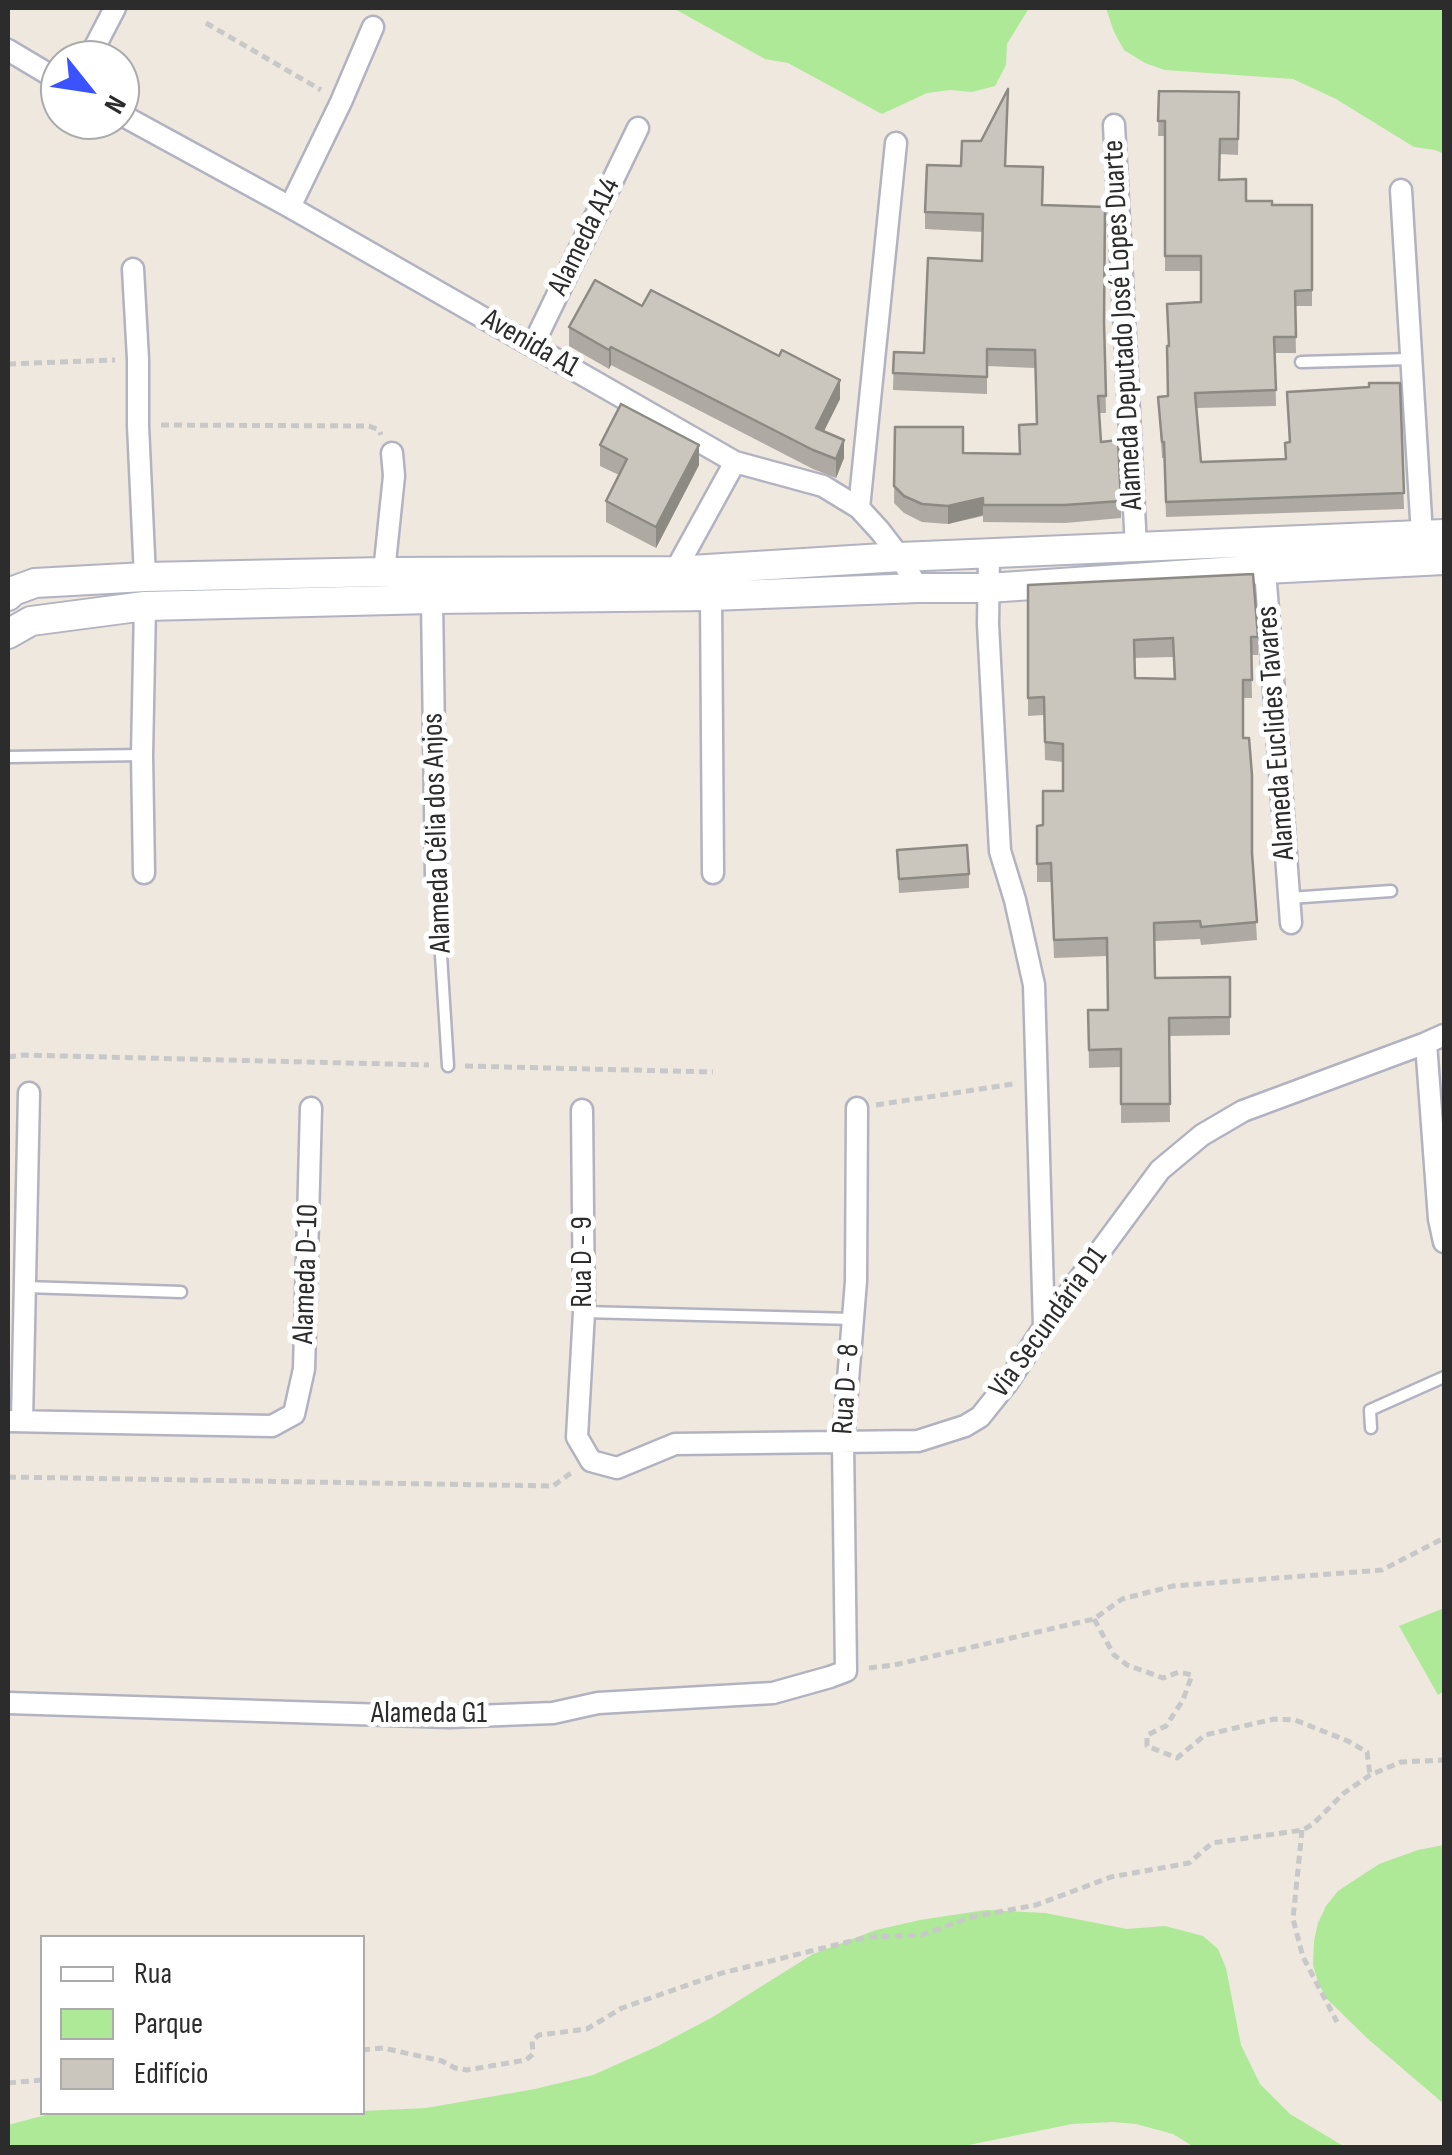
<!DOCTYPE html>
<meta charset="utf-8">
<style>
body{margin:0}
#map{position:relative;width:1452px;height:2155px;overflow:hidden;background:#efe8de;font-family:"Sofia Sans Condensed",sans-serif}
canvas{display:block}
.frame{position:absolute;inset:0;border:10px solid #2c2c2c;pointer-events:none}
.legend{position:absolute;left:40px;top:1935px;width:325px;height:180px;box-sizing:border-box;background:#fff;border:2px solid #ababab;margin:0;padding:12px 18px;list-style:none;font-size:30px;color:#2c2c2c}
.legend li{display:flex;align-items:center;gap:20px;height:50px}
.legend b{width:50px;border:2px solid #ababab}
.north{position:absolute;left:40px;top:40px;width:100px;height:100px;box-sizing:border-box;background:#fff;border:2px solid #ababab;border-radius:50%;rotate:120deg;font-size:28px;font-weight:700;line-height:40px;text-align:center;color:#2c2c2c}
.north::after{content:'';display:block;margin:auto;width:35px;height:45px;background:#3a52ff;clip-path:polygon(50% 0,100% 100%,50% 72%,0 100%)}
</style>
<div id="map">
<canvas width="1452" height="2155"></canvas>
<div class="frame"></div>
<ul class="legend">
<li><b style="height:12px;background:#fff"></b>Rua</li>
<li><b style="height:28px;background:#ade997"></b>Parque</li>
<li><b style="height:28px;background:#cac5bd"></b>Edifício</li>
</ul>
<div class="north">N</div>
</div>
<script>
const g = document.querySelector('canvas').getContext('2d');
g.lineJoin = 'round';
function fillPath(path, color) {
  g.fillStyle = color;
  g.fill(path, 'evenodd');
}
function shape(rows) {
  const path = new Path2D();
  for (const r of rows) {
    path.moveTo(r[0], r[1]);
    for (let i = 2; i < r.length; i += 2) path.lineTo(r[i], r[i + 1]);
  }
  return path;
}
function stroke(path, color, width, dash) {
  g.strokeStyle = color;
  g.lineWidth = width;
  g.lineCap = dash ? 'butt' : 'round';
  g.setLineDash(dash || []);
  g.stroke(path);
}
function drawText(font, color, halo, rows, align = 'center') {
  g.font = font + ' "Sofia Sans Condensed",sans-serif';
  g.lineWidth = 10;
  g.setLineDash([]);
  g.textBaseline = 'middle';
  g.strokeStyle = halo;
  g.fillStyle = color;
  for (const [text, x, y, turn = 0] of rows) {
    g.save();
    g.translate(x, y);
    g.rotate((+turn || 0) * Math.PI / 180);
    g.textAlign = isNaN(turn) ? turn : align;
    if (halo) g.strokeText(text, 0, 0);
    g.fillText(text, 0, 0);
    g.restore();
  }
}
fillPath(shape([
 [673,8,1029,8,1007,44,1006,65,995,86,972,92,950,90,927,93,882,114,788,63,765,59],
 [1106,8,1444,8,1444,154,1435,150,1414,147,1336,99,1293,79,1165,70,1145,63,1124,50,1114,32],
 [1444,1608,1444,1691,1438,1695,1399,1626],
 [1444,1845,1444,2104,1368,2039,1326,1998,1318,1982,1313,1965,1314,1941,1318,1923,1326,1906,1338,1891,1379,1864,1418,1850],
 [986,1910,1045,1913,1127,1929,1165,1926,1203,1936,1218,1949,1226,1968,1241,2045,1260,2084,1290,2114,1345,2147,1194,2147,1173,2134,1136,2124,1113,2122,1072,2124,954,2148,8,2147,8,2125,53,2113,362,2112,363,2111,426,2108,535,2089,593,2075,658,2046,711,2018,813,1954,876,1930,920,1920]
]), '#ade997');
const service = shape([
 [1301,362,1410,359],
 [8,757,142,755],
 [436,876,448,1066],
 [1289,898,1391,891],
 [25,1287,181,1292],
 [584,1312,853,1319],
 [1371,1428,1370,1410,1444,1377]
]);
const minor = shape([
 [8,50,60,81],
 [88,60,115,8],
 [120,114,290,207,735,462,823,486,859,508,880,531,900,557,918,588],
 [1114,125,1136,547],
 [1401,190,1422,535],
 [290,207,341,102,373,27],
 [133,269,138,359,138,425,145,577],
 [533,345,638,128],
 [859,508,896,143],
 [989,554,988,624,1000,851,1015,900,1034,985,1044,1327],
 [1265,569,1291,923],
 [675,571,735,462],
 [384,572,394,476,392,453],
 [711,596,713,873],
 [432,599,436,876],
 [144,873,142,755,145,606],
 [1426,1043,1439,1219,1444,1242],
 [582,1110,584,1312,577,1437,591,1461,617,1468,675,1444,918,1441,965,1426,980,1417,1008,1382,1044,1327,1160,1170,1202,1135,1243,1111,1426,1043,1444,1035],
 [8,1421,272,1426,294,1414,304,1369,311,1108],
 [22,1421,29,1093],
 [8,1703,449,1717,553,1713,598,1703,773,1693,830,1677,846,1671,843,1442,856,1281,857,1108]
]);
const tertiary = shape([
 [8,596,13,591,35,583,145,577,384,572,675,571,900,557,1444,534],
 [8,634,31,621,145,606,432,599,711,596,918,588,988,588,1265,569,1444,560]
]);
stroke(service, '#b2b3c1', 15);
stroke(minor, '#b2b3c1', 25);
stroke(tertiary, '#b2b3c1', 32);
stroke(shape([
 [206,23,321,90],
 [8,364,115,360],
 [161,425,369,426,379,430,381,435],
 [8,1057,23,1055,429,1065],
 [465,1066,713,1072],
 [876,1105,1013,1084],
 [8,1477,553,1486,571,1473],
 [1094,1619,1114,1655,1127,1665,1163,1678,1179,1672,1192,1675,1183,1700,1166,1726,1147,1735,1147,1746,1177,1758,1205,1735,1274,1719,1295,1720,1348,1741,1367,1752,1370,1775],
 [869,1668,894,1665,1094,1619,1122,1599,1173,1586,1382,1570,1444,1538],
 [1302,1830,1293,1919,1303,1957,1337,2022],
 [362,2050,383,2048,442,2061,455,2068,467,2070,526,2060,533,2054,532,2041,539,2035,587,2029,622,2008,722,1973,868,1937,922,1935,971,1917,1036,1905,1111,1877,1189,1863,1212,1843,1303,1830,1313,1824,1344,1793,1370,1775,1401,1762,1444,1760],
 [8,2083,42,2080]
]), '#c8c8c8', 5, [8, 5]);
stroke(service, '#fff', 10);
stroke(minor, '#fff', 20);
stroke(tertiary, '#fff', 28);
fillPath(shape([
 [1159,91,1239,92,1238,155,1220,154,1219,180,1246,201,1272,205,1312,205,1312,306,1295,306,1296,353,1275,353,1276,406,1196,408,1201,462,1285,459,1285,443,1289,442,1287,392,1369,387,1400,383,1404,509,1166,517,1164,458,1162,458,1158,397,1167,396,1169,346,1201,302,1201,271,1165,271,1165,136,1158,136],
 [1006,166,1042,205,1104,327,1106,413,1099,413,1101,442,1121,501,1121,518,1065,523,983,522,983,516,948,524,922,522,904,513,894,503,895,427,963,453,1019,454,1019,425,1036,424,1035,368,987,366,987,394,893,390,894,352,924,353,982,261,983,232,925,229,925,212],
 [642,306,840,399,824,431,844,458,836,478,813,469,611,365,609,369,569,346,569,327],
 [600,445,699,465,656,548,606,522,606,501,619,475,600,466],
 [1028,585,1258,637,1258,655,1251,655,1252,698,1243,698,1243,738,1252,853,1257,940,1201,945,1200,939,1154,941,1155,978,1230,977,1230,1035,1169,1036,1170,1122,1121,1123,1121,1067,1089,1068,1088,1010,1108,1010,1107,956,1054,958,1051,882,1037,882,1037,826,1043,825,1063,791,1063,762,1045,760,1044,715,1028,716],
 [1173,657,1174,679,1135,678,1134,658],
 [897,850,969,874,969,888,899,893]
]), '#aea9a3');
fillPath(shape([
 [611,347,611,365,609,369,609,350],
 [840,380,840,399,816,447,816,428],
 [844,440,844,458,836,478,836,459],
 [699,445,699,465,656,548,656,527],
 [983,498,983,515,948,524,948,506]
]), '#8d8a84');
const building = shape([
 [1008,89,1005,166,1043,167,1042,205,1105,207,1104,322,1106,396,1098,396,1101,442,1118,440,1121,501,1065,505,983,505,983,498,948,506,922,504,904,496,894,486,895,427,963,427,963,453,1020,454,1019,425,1037,424,1035,350,987,349,987,377,893,373,894,352,924,353,928,258,982,261,983,214,925,212,927,165,961,166,962,141,981,141,1008,89],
 [1159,91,1239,92,1238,139,1220,139,1219,180,1246,179,1246,201,1272,201,1272,205,1312,205,1312,290,1295,291,1296,337,1274,337,1276,390,1195,393,1201,462,1286,459,1285,443,1290,442,1287,392,1369,387,1369,383,1400,383,1404,493,1166,502,1164,442,1162,442,1158,397,1168,396,1167,346,1169,346,1167,304,1201,302,1201,256,1165,256,1165,121,1158,121,1159,91],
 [595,280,642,306,651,290,779,356,782,350,840,380,816,428,844,440,836,459,813,450,611,347,609,350,569,327,595,280],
 [621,404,699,445,656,527,606,501,627,459,600,445,621,404],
 [1253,574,1258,637,1251,637,1252,680,1243,680,1243,738,1249,738,1252,775,1252,853,1257,922,1201,927,1200,921,1154,923,1155,978,1230,977,1230,1017,1169,1018,1170,1104,1121,1104,1121,1049,1089,1050,1088,1010,1108,1010,1107,938,1054,940,1051,863,1037,864,1037,826,1043,825,1043,791,1063,791,1063,744,1045,742,1044,697,1028,698,1028,585,1253,574],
 [1173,638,1175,679,1135,678,1134,640,1173,638],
 [967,845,969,874,899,879,897,850,967,845]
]);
fillPath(building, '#cac5bd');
stroke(building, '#8d8a84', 2.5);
drawText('30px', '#2c2c2c', '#fff', [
 ["Alameda A14",585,237,-64],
 ["Alameda Deputado José Lopes Duarte",1124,325,-93],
 ["Avenida A1",530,344,30],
 ["Alameda Euclides Tavares",1277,733,-94],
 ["Alameda Célia dos Anjos",438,833,-92],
 ["Rua D - 9",583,1262,-90],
 ["Alameda D-10",307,1274,-88],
 ["Via Secundária D1",1049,1323,-54],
 ["Rua D - 8",847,1389,-86],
 ["Alameda G1",429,1714]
]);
</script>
